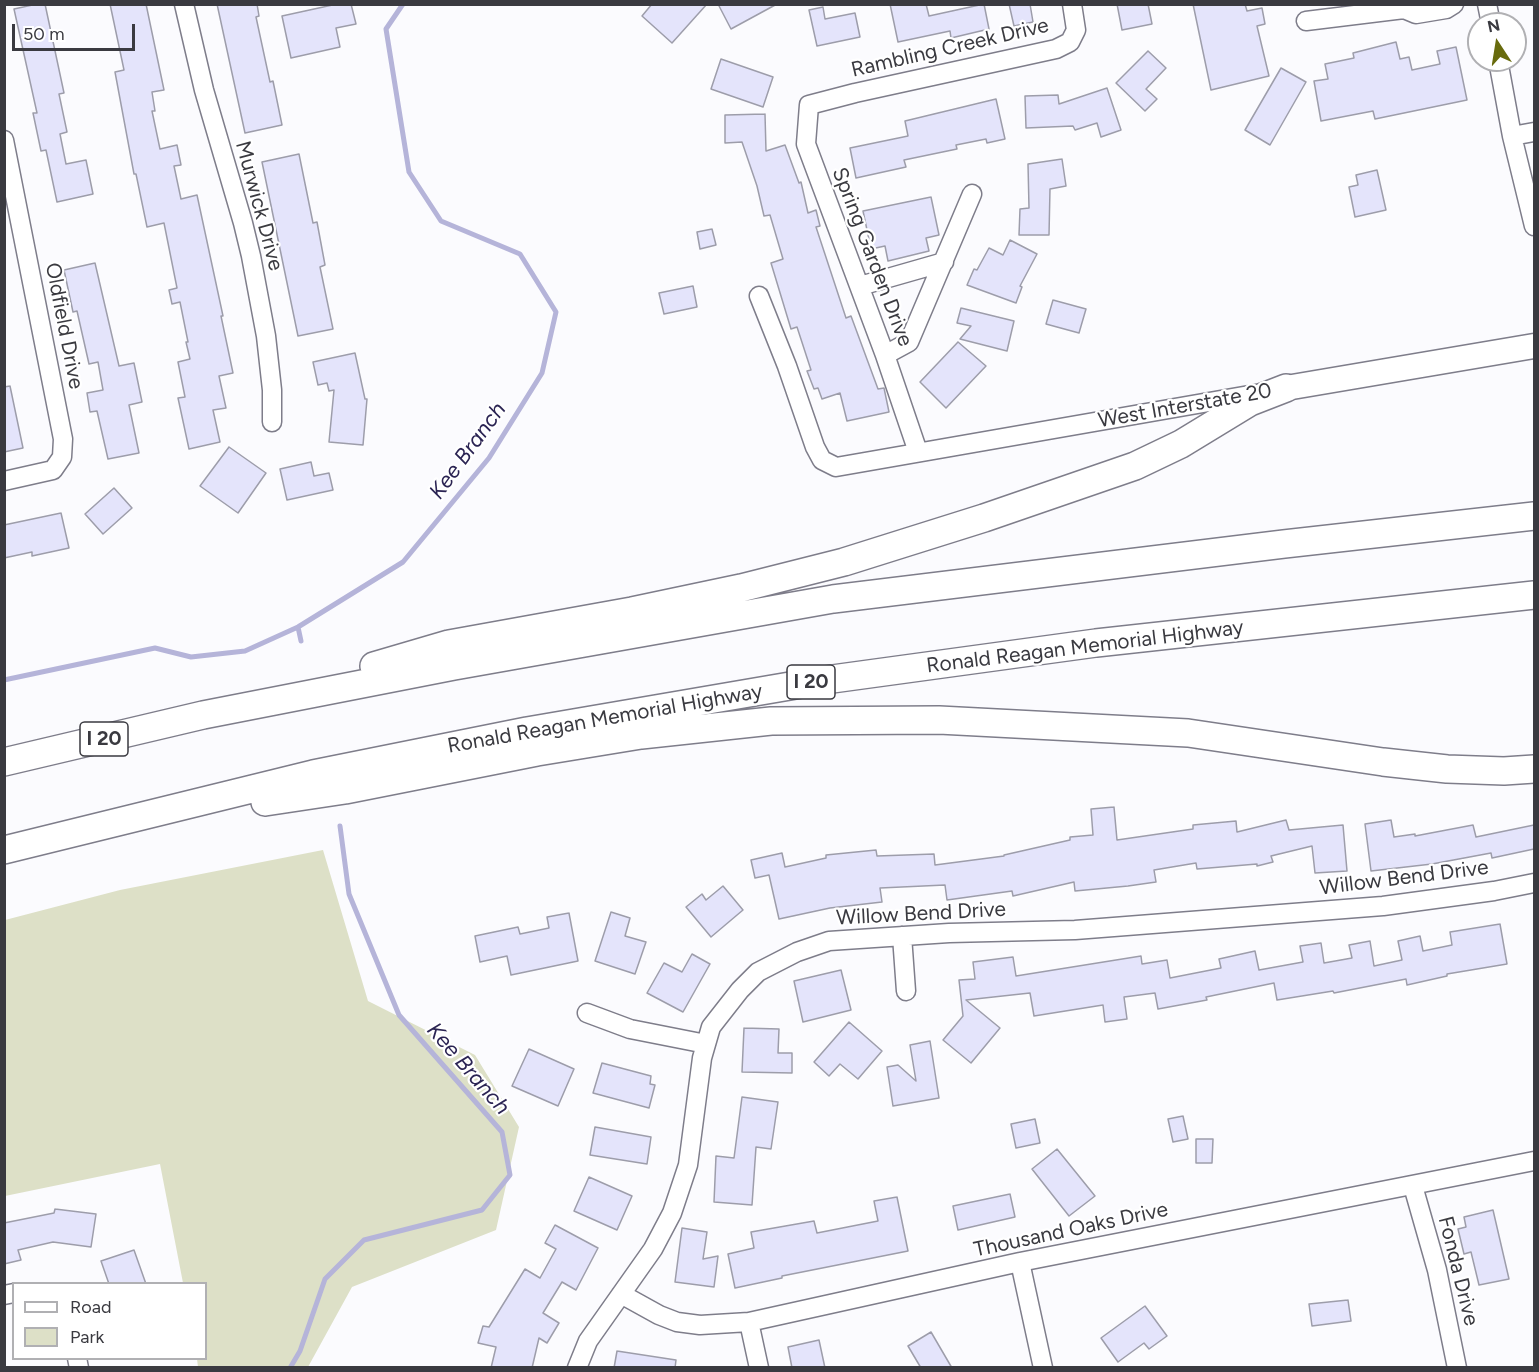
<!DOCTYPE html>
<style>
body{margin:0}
#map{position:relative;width:1539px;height:1372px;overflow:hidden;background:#fbfbfe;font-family:Figtree,sans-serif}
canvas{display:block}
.frame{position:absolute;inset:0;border:6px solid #3a3a40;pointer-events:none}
.legend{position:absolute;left:12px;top:1282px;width:195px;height:78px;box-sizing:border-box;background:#fff;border:2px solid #b0b0b3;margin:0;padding:8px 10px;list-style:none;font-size:18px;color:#3a3a40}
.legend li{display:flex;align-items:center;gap:12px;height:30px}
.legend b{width:30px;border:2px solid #b0b0b3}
.north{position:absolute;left:1467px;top:12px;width:60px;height:60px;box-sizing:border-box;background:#fff;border:2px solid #b0b0b3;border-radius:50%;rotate:348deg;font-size:16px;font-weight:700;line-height:24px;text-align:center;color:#3a3a40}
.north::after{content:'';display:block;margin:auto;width:21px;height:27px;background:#686b0d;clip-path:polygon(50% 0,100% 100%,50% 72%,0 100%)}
.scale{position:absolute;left:12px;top:24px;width:123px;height:27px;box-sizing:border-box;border:3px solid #3a3a40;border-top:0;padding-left:8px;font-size:18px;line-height:21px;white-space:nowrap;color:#3a3a40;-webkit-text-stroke:4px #fff;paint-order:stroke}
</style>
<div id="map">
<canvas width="1539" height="1372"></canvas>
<div class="frame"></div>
<ul class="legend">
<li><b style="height:8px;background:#fff"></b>Road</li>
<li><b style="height:16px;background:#dde0c7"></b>Park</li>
</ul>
<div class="north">N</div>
<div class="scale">50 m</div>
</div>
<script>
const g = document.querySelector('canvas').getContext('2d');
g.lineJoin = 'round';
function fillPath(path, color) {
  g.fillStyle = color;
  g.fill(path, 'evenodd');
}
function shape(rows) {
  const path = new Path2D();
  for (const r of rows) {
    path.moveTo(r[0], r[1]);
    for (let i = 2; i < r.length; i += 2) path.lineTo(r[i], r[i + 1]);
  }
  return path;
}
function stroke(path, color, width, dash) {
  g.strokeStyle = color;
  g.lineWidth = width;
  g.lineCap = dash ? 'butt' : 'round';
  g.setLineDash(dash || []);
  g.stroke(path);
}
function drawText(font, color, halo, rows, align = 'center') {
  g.font = font + ' Figtree,sans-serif';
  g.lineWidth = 4.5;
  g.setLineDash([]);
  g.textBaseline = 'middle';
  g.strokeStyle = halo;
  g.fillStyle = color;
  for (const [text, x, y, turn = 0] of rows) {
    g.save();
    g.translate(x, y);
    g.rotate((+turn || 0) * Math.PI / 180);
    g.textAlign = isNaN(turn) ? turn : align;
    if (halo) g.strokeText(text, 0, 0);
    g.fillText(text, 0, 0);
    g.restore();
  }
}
fillPath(shape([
 [323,850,368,1001,475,1055,519,1127,496,1230,352,1287,308,1367,198,1367,197,1359,206,1358,206,1284,183,1283,160,1164,5,1196,5,920,120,890]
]), '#dde0c7');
stroke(shape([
 [298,627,301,641],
 [4,680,155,648,191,657,245,651,298,627,403,562,489,458,542,373,556,312,520,254,441,221,409,172,386,29,403,4],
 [290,1368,300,1351,325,1279,364,1240,482,1210,510,1175,502,1132,399,1015,349,894,340,826]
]), '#b5b4d9', 5);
const building = shape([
 [37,4,45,4,64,93,59,94,67,132,60,134,66,164,86,160,93,194,57,202,46,150,41,151,33,113,37,113,14,9,37,4],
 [110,4,146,4,164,90,152,92,155,111,152,111,160,149,177,145,181,165,174,166,181,199,197,195,223,316,221,316,233,373,219,376,226,408,213,410,220,442,189,449,178,398,185,397,178,362,190,359,186,342,188,342,180,302,172,304,169,290,177,288,164,223,147,227,136,174,134,174,115,72,124,70,110,4],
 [217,4,257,4,259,16,256,17,270,82,273,81,282,125,245,133,217,4],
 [337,4,351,4,356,24,336,28,340,47,291,58,282,16,337,4],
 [652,4,707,4,672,43,642,16,652,4],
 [718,4,777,4,731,29,718,4],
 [890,4,926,4,929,16,984,4,989,29,951,38,950,31,898,42,890,4],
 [1009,4,1030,4,1033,22,1014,26,1009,4],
 [1117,4,1148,4,1152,24,1122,30,1117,4],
 [1193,4,1245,4,1247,11,1262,8,1265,24,1257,26,1269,76,1211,90,1193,4],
 [823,7,825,19,855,13,860,37,817,46,809,10,823,7],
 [1396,42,1400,59,1409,57,1412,70,1440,64,1437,51,1456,47,1467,100,1375,119,1373,111,1321,121,1314,81,1328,79,1325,64,1354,58,1353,53,1396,42],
 [1148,51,1166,68,1146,89,1157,99,1145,111,1116,83,1148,51],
 [721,59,773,77,763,107,711,89,721,59],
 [1281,68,1306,82,1270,145,1245,130,1281,68],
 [1107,88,1121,130,1101,137,1097,123,1075,130,1073,126,1026,128,1025,96,1058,95,1059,104,1107,88],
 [996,99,1005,139,987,143,986,139,956,145,957,149,904,160,906,167,856,178,850,148,908,136,905,121,996,99],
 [765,114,766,151,785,145,799,183,801,182,808,213,816,210,820,226,816,227,846,318,851,316,878,389,884,388,889,412,847,421,840,393,822,399,818,388,814,389,807,371,811,370,797,327,791,329,771,263,783,259,770,215,764,216,757,186,742,142,725,143,725,115,765,114],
 [299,154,313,223,317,222,325,265,320,267,333,329,298,336,262,162,299,154],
 [1062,159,1066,186,1050,189,1049,235,1019,235,1020,209,1029,208,1028,164,1062,159],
 [1377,170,1386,210,1355,217,1349,187,1358,185,1356,175,1377,170],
 [931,197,939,235,926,238,929,251,888,261,885,246,871,249,863,211,931,197],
 [712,229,716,245,700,249,697,232,712,229],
 [1010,240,1037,254,1020,286,1022,287,1016,303,967,285,974,269,977,270,989,248,1003,255,1010,240],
 [95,263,119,366,134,363,142,402,129,405,139,453,108,459,97,411,90,412,87,393,103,390,98,362,89,364,77,311,73,312,64,270,95,263],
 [693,286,697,307,664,314,659,293,693,286],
 [1053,300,1086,309,1079,333,1046,324,1053,300],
 [961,308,1014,321,1007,351,960,339,971,326,957,323,961,308],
 [958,342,986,366,946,408,920,382,958,342],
 [355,353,365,399,367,399,363,445,329,442,334,390,329,391,327,383,318,385,313,362,355,353],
 [10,386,23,448,4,452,4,387,10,386],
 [229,447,266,473,238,513,200,486,229,447],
 [311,462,314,476,329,473,333,490,287,500,280,469,311,462],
 [114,488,132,508,103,534,85,514,114,488],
 [61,513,69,548,32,556,32,552,4,558,4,525,61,513],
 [1114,807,1117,840,1193,829,1193,825,1236,821,1237,832,1286,820,1289,830,1343,825,1347,871,1315,873,1312,846,1271,856,1273,862,1257,866,1257,864,1197,869,1196,863,1154,870,1156,882,1128,886,1075,891,1074,882,1013,896,1012,891,947,900,945,885,880,888,882,902,830,908,779,919,769,875,755,878,751,860,782,853,785,867,826,858,826,855,876,850,877,856,934,854,935,865,1004,856,1004,855,1070,840,1070,837,1093,835,1091,809,1114,807],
 [1391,820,1394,837,1415,834,1415,836,1473,825,1476,837,1534,825,1534,849,1492,858,1491,853,1432,864,1371,871,1365,824,1391,820],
 [723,886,743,910,711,937,686,907,702,894,706,900,723,886],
 [611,912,630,918,625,936,646,942,635,974,595,961,611,912],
 [569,913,578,961,511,975,507,956,480,962,475,936,518,927,520,934,549,928,547,917,569,913],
 [1500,924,1507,964,1447,974,1447,976,1407,985,1406,979,1334,993,1333,991,1277,1000,1274,983,1206,997,1207,1000,1158,1009,1155,993,1124,997,1127,1019,1105,1022,1103,1005,1034,1016,1030,993,966,1000,1000,1028,971,1063,943,1040,963,1016,959,980,975,979,973,962,1013,957,1016,976,1141,956,1142,964,1167,960,1170,978,1221,968,1219,959,1255,951,1259,970,1303,962,1300,946,1321,943,1324,963,1352,958,1349,945,1370,941,1374,966,1402,960,1398,941,1420,936,1423,951,1452,945,1450,932,1500,924],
 [692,954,710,964,683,1012,647,993,664,963,682,972,692,954],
 [841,970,851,1010,803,1022,794,981,841,970],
 [849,1022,882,1051,858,1079,840,1064,829,1076,814,1062,849,1022],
 [744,1028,779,1029,778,1053,792,1053,792,1073,742,1072,744,1028],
 [930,1041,939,1098,893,1106,887,1067,898,1065,916,1081,910,1045,930,1041],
 [529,1049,574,1069,558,1106,512,1086,529,1049],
 [602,1063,651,1076,650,1084,655,1085,649,1108,593,1093,602,1063],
 [742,1097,778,1102,771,1149,756,1147,752,1205,714,1202,716,1156,734,1158,742,1097],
 [1183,1116,1188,1139,1173,1142,1168,1119,1183,1116],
 [1035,1119,1040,1143,1016,1148,1011,1124,1035,1119],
 [595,1127,651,1137,647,1164,590,1155,595,1127],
 [1196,1139,1213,1139,1212,1163,1196,1163,1196,1139],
 [1057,1149,1095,1196,1069,1216,1032,1169,1057,1149],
 [589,1177,632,1196,617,1230,574,1211,589,1177],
 [1010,1194,1015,1217,958,1230,953,1206,1010,1194],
 [897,1197,908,1251,782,1276,782,1278,735,1288,728,1254,754,1248,751,1232,814,1221,817,1233,878,1221,874,1201,897,1197],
 [55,1209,96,1214,91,1247,53,1242,18,1250,21,1260,4,1264,4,1223,54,1213,55,1209],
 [1493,1210,1509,1279,1479,1285,1471,1252,1464,1254,1458,1229,1466,1227,1464,1217,1493,1210],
 [555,1225,598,1248,576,1290,562,1282,543,1313,559,1323,547,1343,539,1338,532,1368,491,1368,496,1347,478,1343,483,1326,489,1327,525,1269,540,1278,556,1249,545,1243,555,1225],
 [682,1228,707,1232,703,1259,718,1256,714,1287,675,1282,682,1228],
 [134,1250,146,1284,109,1284,101,1261,134,1250],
 [1348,1300,1351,1321,1312,1326,1309,1304,1348,1300],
 [1145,1306,1167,1336,1149,1349,1144,1343,1118,1362,1101,1338,1145,1306],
 [931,1332,952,1368,921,1368,908,1346,931,1332],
 [819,1340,825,1368,792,1368,788,1347,819,1340],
 [617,1351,676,1360,675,1368,614,1368,617,1351]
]);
fillPath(building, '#e4e4fb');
stroke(building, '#9d9daa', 1.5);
const minor = shape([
 [184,4,204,90,243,223,251,256,266,336,272,390,272,422],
 [1487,4,1491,24],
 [1306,21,1404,9,1416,14,1446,9,1454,4],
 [1498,60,1512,136,1534,226],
 [1512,136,1534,132],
 [4,140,63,439,62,457,53,470,4,481],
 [860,286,944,262],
 [759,296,787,366,815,447,822,460,836,467,1255,394],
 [885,355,909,342,972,194],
 [918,452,885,355,806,144,809,105,855,93,1056,49,1070,42,1076,30,1072,4],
 [902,936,906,991],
 [587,1013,630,1029,706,1044],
 [1413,1186,1437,1270,1457,1368],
 [1020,1262,1043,1368],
 [621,1294,659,1315,677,1322,700,1325,749,1322,1020,1262,1534,1161],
 [4,1295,14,1293],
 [749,1322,759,1368],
 [77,1358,79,1368],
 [577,1368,588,1341,653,1249,672,1213,688,1165,702,1058,711,1027,740,990,758,972,797,952,829,941,949,933,1075,930,1383,906,1494,891,1534,883]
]);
const major = shape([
 [1286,388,1534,346]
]);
const highway = shape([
 [374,666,449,644,632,611,741,588,844,562,984,518,1135,466,1181,444,1250,402,1286,388],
 [4,762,203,715,454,666,833,599,1284,544,1534,516],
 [265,802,345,790,537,752,641,735,771,721,939,720,1188,733,1383,762,1447,769,1504,771,1534,769],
 [4,850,313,774,527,731,825,680,1096,643,1534,595]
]);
stroke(minor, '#7e7d8a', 21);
stroke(major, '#7e7d8a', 27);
stroke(highway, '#7e7d8a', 30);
stroke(minor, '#fff', 18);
stroke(major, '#fff', 24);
stroke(highway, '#fff', 27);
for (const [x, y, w] of [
 [811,682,48],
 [104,739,48]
]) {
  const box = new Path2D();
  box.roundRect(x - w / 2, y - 17, w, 34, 4.5);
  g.fillStyle = '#fff';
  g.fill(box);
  stroke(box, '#3a3a40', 1.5);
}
drawText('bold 20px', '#3a3a40', null, [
 ["I 20",811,682],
 ["I 20",104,739]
]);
drawText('21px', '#3a3a40', '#fff', [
 ["Rambling Creek Drive",950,48,-13],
 ["Murwick Drive",259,206,75],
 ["Spring Garden Drive",872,257,69],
 ["Oldfield Drive",64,326,79],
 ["West Interstate 20",1185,406,-10],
 ["Ronald Reagan Memorial Highway",1085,647,-7],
 ["Ronald Reagan Memorial Highway",605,719,-10],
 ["Willow Bend Drive",1404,878,-7],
 ["Willow Bend Drive",921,914,-3],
 ["Thousand Oaks Drive",1071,1230,-12],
 ["Fonda Drive",1458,1271,76]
]);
drawText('italic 22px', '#2b2453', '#fff', [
 ["Kee Branch",468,451,-54],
 ["Kee Branch",468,1069,49]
]);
</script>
